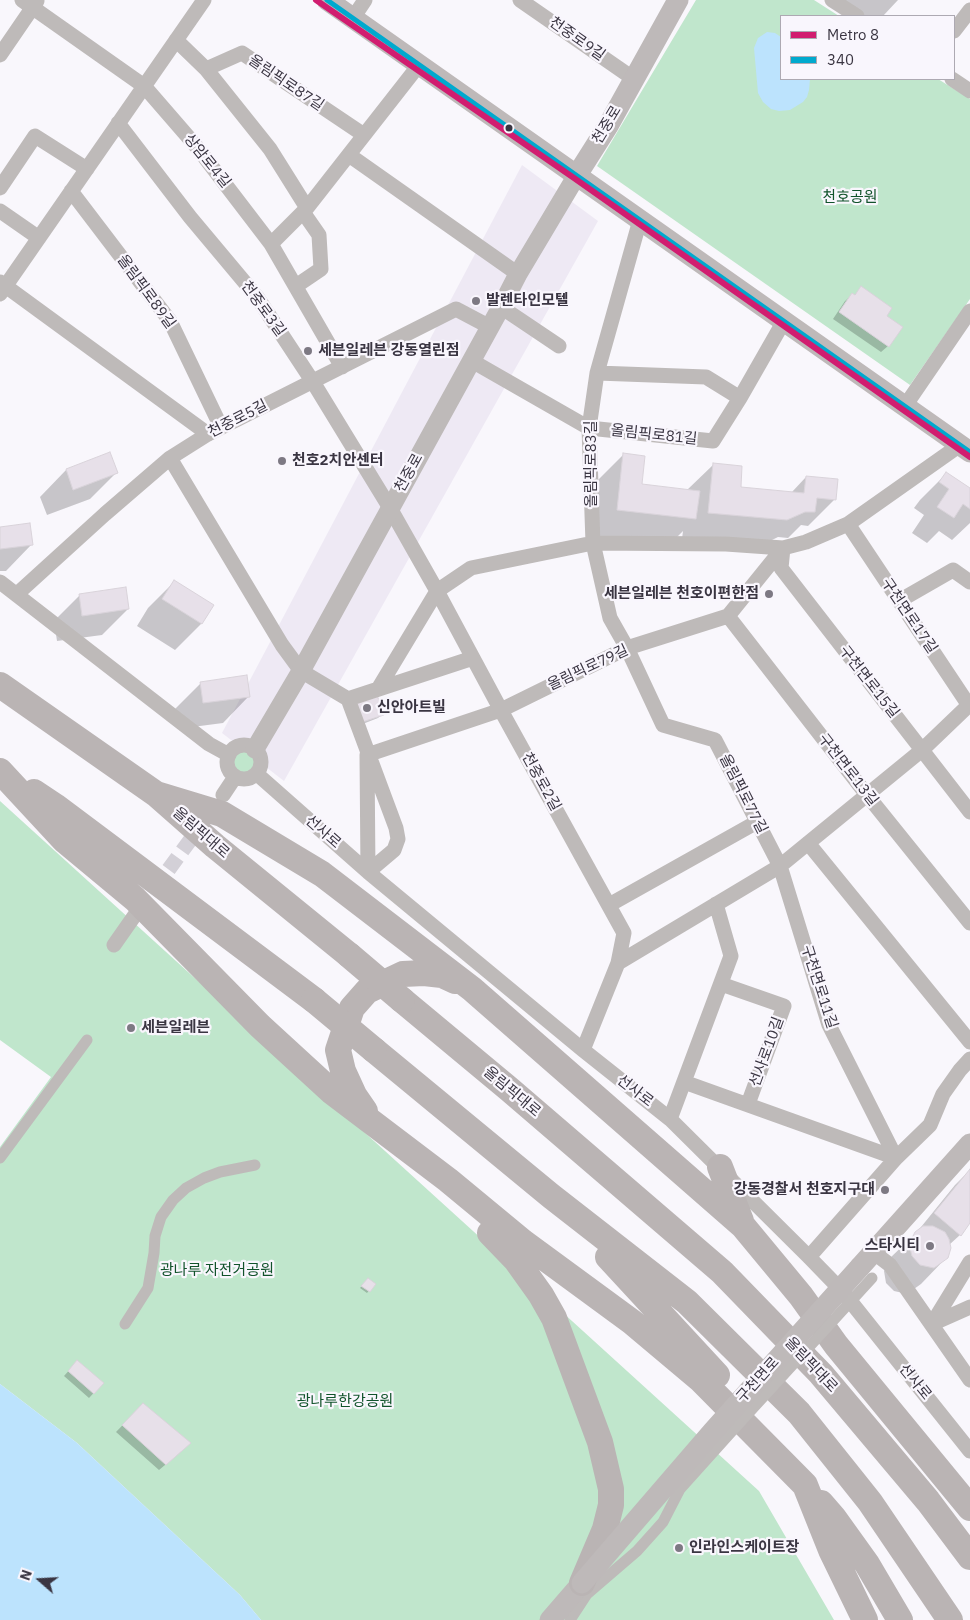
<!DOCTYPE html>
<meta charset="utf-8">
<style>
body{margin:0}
#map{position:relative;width:970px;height:1620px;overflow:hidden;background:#f9f7fc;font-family:"IBM Plex Sans",sans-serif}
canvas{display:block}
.legend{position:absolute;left:780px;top:15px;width:175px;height:65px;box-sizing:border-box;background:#f9f6fd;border:1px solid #ada9b2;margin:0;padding:6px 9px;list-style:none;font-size:15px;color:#3a3542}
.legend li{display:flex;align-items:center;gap:10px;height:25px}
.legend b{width:25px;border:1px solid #ada9b2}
.north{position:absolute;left:15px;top:1555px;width:50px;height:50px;-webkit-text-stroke:4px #f9f6fd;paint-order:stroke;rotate:289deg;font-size:14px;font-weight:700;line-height:20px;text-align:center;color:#3a3542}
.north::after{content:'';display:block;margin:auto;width:18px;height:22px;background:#3a3542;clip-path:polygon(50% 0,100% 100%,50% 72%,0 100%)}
</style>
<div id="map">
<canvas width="970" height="1620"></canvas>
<ul class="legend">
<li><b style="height:6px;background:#d11d70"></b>Metro 8</li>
<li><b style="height:6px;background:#00a9ce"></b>340</li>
</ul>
<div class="north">N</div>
</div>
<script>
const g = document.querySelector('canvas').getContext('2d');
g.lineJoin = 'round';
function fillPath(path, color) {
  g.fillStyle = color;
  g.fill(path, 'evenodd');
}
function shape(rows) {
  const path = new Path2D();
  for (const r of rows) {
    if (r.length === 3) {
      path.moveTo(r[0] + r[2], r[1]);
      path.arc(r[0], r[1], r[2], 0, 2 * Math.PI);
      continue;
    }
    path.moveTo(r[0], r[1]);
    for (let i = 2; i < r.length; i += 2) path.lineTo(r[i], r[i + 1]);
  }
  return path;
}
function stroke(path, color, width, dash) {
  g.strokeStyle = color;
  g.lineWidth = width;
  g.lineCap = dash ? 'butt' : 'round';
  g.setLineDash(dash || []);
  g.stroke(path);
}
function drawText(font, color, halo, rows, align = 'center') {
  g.font = font + ' "IBM Plex Sans","Noto Sans KR",sans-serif';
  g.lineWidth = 4.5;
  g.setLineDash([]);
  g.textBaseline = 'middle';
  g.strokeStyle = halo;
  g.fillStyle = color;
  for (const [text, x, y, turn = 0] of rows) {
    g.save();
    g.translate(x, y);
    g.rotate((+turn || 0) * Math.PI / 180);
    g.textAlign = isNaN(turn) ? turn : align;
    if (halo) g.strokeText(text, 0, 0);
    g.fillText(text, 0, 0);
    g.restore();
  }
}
fillPath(shape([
 [522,165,598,221,284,781,222,733]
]), '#eee9f4');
fillPath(shape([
 [696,0,814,0,839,16,781,16,781,79,938,79,970,99,970,299,910,385,597,166],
 [245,762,11],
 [0,801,759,1491,834,1620,261,1620,240,1595,77,1443,0,1384,0,1147,51,1077,0,1040]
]), '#c0e6cc');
fillPath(shape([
 [767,32,775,33,781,37,781,79,810,79,809,90,807,97,803,102,790,110,779,111,771,109,763,102,758,93,754,48,758,38],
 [0,1384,77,1443,240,1595,261,1620,0,1620]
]), '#bce3fd');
fillPath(shape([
 [834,0,898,0,883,16,848,16],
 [861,288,885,316,888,346,881,352,833,319,845,301,852,295,854,296],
 [109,454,116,473,90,499,47,515,40,497,66,470],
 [624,454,640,485,687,490,713,465,739,488,791,493,806,477,835,499,808,526,801,525,788,538,778,537,760,546,682,539,683,531,669,545,591,536,598,480],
 [946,474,970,490,970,523,952,540,939,531,927,543,912,533,924,515,914,508,920,500],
 [0,528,32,544,6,571,0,571],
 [174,582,212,606,201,624,175,650,137,626,148,608],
 [80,595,128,609,102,635,57,641,54,621],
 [201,683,249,696,223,723,177,729,175,709],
 [352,702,382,714,378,718,355,727],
 [970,1170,970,1220,960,1235,949,1245,947,1257,921,1284,907,1294,894,1291,886,1283,884,1271,889,1259,917,1232,955,1185],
 [368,1279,374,1284,367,1293,360,1288],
 [73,1366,102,1384,89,1398,64,1376],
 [143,1404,183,1450,159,1470,116,1432]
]), '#0003');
const building = shape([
 [861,286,892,308,887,316,903,327,889,347,839,312,852,293,855,295,861,286],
 [110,452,118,473,73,490,66,469,110,452],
 [623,453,645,456,642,484,700,491,696,519,617,510,623,453],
 [713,463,742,466,741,487,804,493,806,476,838,479,836,500,817,498,815,512,805,512,787,520,708,513,713,463],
 [946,472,970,488,970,509,963,504,954,518,937,507,949,489,939,482,946,472],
 [30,523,33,545,0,549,0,527,30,523],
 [174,580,214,605,202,624,162,599,174,580],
 [126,587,129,609,82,616,79,594,126,587],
 [247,675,250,697,203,703,200,682,247,675],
 [376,692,384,715,359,723,351,701,376,692],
 [970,1169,970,1223,961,1236,934,1213,970,1169],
 [923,1226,933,1226,945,1232,949,1239,951,1248,948,1258,934,1268,920,1265,912,1256,909,1244,915,1232,923,1226],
 [368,1278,376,1284,370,1292,361,1286,368,1278],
 [77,1360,104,1383,94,1394,68,1371,77,1360],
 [143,1403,191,1443,166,1465,122,1425,143,1403]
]);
fillPath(building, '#e7e0e9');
stroke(building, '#d9d3da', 1);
stroke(shape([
 [155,888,202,824]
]), '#d3d0d7', 15, [15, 8]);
stroke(shape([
 [0,1158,87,1040],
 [125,1324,148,1288,154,1253,155,1236,161,1217,173,1200,186,1188,204,1178,220,1172,255,1165],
 [570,1620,587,1594,637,1551,663,1522,680,1489,733,1430]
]), '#bebab9', 11);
stroke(shape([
 [22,0,144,86,196,146,271,244,342,367],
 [520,0,634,79],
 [832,0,857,16],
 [353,18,365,0],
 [954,31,970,10],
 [176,40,206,69,270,149,307,208],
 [0,55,37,1],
 [206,69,242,53,364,135],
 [952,79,970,91],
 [118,123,190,217,257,297,313,382,390,508,437,591,503,714,624,933,618,963,583,1050],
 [349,155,518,274],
 [0,188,35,136,87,169],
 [71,191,170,321,221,427],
 [0,211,39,238],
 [640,220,597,373,589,428,593,543,610,618,627,648,663,725,715,740,780,866,829,1025,896,1158],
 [271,244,307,208,419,65],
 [0,282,208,434],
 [296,286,321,269,319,235,303,212],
 [0,294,204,0],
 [501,307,559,346],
 [472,361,589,428,713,441,740,398,784,321],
 [597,373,706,377,740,398],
 [905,406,970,311],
 [170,458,282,645,301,671,348,699,396,828,398,839,394,850,368,872],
 [848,524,970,707],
 [783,548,781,568,970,812],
 [0,582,209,744,229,755],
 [17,594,105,514,170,458,208,434,456,309,490,327],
 [899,601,953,570,970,582],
 [728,616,867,795,970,923],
 [378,689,437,591,471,568,593,543,726,544,783,548,806,542,848,524,960,445],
 [348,699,473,658],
 [244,762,17],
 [257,774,368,872,583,1050,670,1119,809,1257,843,1292,970,1451],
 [223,795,235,777],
 [808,843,970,1042],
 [368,872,367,755,501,710,627,648,728,616,783,548],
 [609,905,757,822],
 [114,945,135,915],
 [618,963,780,866,922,750,970,704],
 [721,984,784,1006,748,1104],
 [684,1082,896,1158],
 [670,1119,731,956,716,904],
 [873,1252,890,1265,970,1380],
 [809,1257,896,1158,930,1125,943,1094,960,1070,970,1059],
 [932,1324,970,1262],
 [932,1324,970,1307]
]), '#bebab9', 15);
stroke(shape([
 [255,749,301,671,501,307,518,274,577,175]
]), '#bebab9', 19);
stroke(shape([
 [327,0,970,452],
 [577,175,608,126,678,0],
 [860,1267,970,1144],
 [550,1620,582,1583]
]), '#beb9b9', 21);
stroke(shape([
 [0,685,156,794,215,846,349,955],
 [0,771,64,840,135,899,260,1026,332,1092,448,1180,523,1242,632,1322,701,1380,805,1485,831,1550,865,1620],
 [34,792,55,806,314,1000],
 [156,794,222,814,322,874,472,989,743,1226,801,1296,836,1345,970,1508],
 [402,1000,509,1089,722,1272,821,1374,928,1501,970,1557],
 [374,1050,551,1196,687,1302,799,1413,870,1502,950,1620],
 [365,1111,354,1095,343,1071,338,1050,352,1008,367,991,403,974,424,973,442,975,455,981],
 [720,1167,741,1221],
 [490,1233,516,1260,541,1295,554,1318,600,1442,611,1489,611,1505,605,1529,582,1583],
 [608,1257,717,1375],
 [821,1503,834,1518,867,1564,900,1620]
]), '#bab4b4', 26);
stroke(shape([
 [733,1430,872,1278]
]), '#bebab9', 11);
stroke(shape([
 [582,1583,713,1431,860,1267]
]), '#beb9b9', 21);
stroke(shape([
 [349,955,402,1000],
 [314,1000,374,1050]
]), '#bab4b4', 26);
stroke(shape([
 [327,0,970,452]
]), '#00a9ce', 5);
stroke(shape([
 [316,0,574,178,970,457]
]), '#d11d70', 6);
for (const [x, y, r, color] of [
 [509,128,4.5,"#3a3542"],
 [476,301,5,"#7d7983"],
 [308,351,5,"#7d7983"],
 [282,461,5,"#7d7983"],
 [769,594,5,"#7d7983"],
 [367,708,5,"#7d7983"],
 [131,1028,5,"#7d7983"],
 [885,1190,5,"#7d7983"],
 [930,1246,5,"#7d7983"],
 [679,1548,5,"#7d7983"]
]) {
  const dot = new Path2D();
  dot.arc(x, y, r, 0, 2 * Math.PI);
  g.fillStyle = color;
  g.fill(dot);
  stroke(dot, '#f9f6fd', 2);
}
drawText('15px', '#3a3542', '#f9f6fd', [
 ["천중로9길",577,39,35],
 ["올림픽로87길",286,83,34],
 ["천중로",607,125,-59],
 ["상암로4길",207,161,51],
 ["올림픽로89길",146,292,54],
 ["천중로3길",263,309,54],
 ["천중로5길",238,419,-27],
 ["올림픽로81길",654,435,6],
 ["올림픽로83길",592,464,-90],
 ["천중로",409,473,-61],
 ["구천면로17길",909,616,56],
 ["올림픽로79길",588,668,-25],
 ["구천면로15길",869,682,52],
 ["구천면로13길",848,770,52],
 ["천중로2길",541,782,61],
 ["올림픽로77길",743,794,63],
 ["선사로",323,832,41],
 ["올림픽대로",201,833,41],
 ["구천면로11길",819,987,72],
 ["선사로10길",767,1052,-70],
 ["선사로",635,1091,38],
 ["올림픽대로",512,1092,40],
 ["올림픽대로",811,1365,47],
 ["구천면로",758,1380,-48],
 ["선사로",915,1382,51]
]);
drawText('15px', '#11532b', '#f9f6fd', [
 ["천호공원",850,198],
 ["광나루 자전거공원",217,1271],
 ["광나루한강공원",345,1402]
]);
drawText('bold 15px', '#3a3542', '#f9f6fd', [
 ["발렌타인모텔",486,301],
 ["세븐일레븐 강동열린점",318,351],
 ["천호2치안센터",292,461],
 ["세븐일레븐 천호이편한점",759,594,"right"],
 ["신안아트빌",377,708],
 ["세븐일레븐",141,1028],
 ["강동경찰서 천호지구대",875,1190,"right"],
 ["스타시티",920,1246,"right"],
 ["인라인스케이트장",689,1548]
], 'left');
</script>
